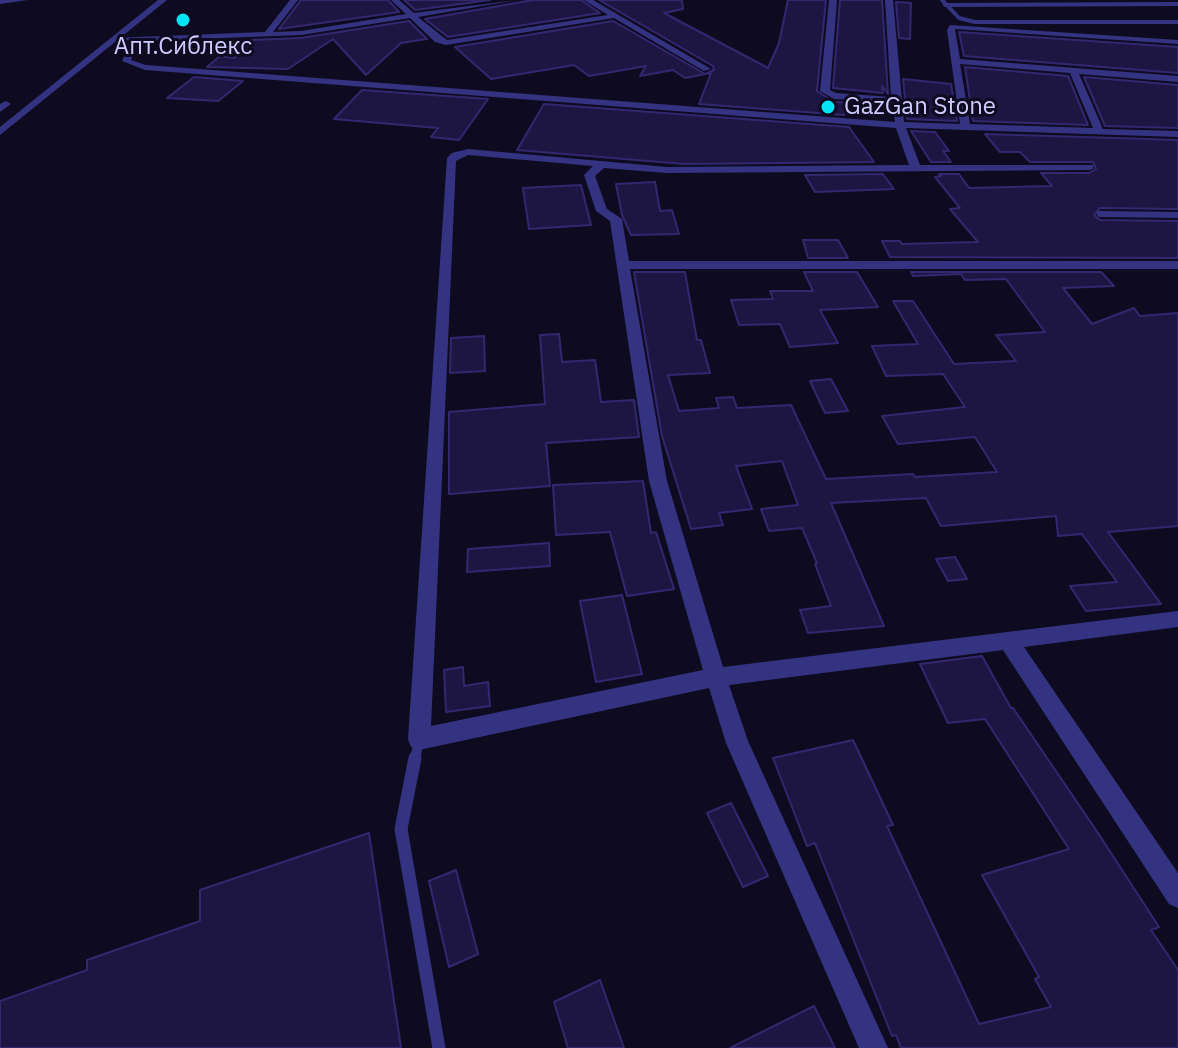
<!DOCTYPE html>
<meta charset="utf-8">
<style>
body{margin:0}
canvas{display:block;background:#0e0b20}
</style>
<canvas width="1178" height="1048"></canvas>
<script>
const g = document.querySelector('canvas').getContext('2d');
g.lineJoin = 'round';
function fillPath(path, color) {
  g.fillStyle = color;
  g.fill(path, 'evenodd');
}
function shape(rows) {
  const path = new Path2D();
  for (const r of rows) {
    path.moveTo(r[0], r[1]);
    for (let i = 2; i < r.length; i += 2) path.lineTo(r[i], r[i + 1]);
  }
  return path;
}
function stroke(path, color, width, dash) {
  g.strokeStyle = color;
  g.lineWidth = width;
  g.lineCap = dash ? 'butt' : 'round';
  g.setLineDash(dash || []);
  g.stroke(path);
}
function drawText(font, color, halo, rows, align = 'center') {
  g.font = font + ' "IBM Plex Sans",sans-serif';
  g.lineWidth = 6;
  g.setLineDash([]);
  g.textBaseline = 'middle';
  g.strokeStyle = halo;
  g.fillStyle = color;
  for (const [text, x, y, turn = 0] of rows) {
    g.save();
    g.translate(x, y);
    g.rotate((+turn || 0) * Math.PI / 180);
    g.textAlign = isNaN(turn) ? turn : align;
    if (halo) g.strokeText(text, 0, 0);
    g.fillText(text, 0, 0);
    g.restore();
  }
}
const building = shape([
 [301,0,388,0,399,12,279,29,301,0],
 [404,0,490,0,415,10,404,0],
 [533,0,581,0,600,13,448,37,425,19,533,0],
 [599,0,682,0,683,9,664,13,768,68,779,43,788,0,826,0,817,91,834,102,859,103,844,115,699,104,711,73,705,74,714,70,713,66,599,0],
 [840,0,882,0,888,94,882,86,883,93,833,88,840,0],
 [896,2,911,3,910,39,899,38,896,2],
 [409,21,427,39,401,43,366,75,333,39,288,69,207,67,220,56,234,58,251,40,301,38,409,21],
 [613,21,705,74,685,78,673,70,640,76,646,66,589,76,574,65,491,79,455,47,613,21],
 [959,32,1178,47,1178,73,964,56,959,32],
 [965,67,1068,76,1088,125,973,121,965,67],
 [194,77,243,81,218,101,167,98,194,77],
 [1084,77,1178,85,1178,128,1105,126,1084,77],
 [903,79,951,84,957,121,907,119,903,79],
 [362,90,488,99,459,140,431,137,438,128,334,119,362,90],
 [544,104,849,127,874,162,684,164,517,150,544,104],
 [911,131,935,132,949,151,943,151,951,162,931,162,911,131],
 [985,134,1178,140,1178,209,1100,208,1094,215,1100,220,1178,221,1178,258,890,257,882,241,900,241,902,244,978,242,950,209,960,208,935,177,941,176,939,174,959,174,969,188,1052,186,1041,173,1089,173,1096,169,1093,162,1030,162,1020,152,1000,152,985,134],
 [883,174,894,189,815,192,805,175,883,174],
 [655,182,660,211,672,210,679,234,631,235,622,215,616,184,655,182],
 [581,185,591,225,529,229,523,188,581,185],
 [803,240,838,240,848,258,808,258,803,240],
 [634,272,685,272,697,340,701,340,710,373,668,375,679,411,719,408,716,398,733,397,737,408,791,405,826,479,913,474,915,477,997,472,975,437,898,444,882,416,965,407,943,374,886,376,872,346,918,344,893,301,913,301,954,364,1016,361,996,335,1045,332,1006,279,965,280,961,274,913,276,911,272,1101,272,1114,286,1063,288,1092,324,1134,308,1140,316,1178,313,1178,526,1108,532,1161,604,1086,611,1070,586,1117,582,1082,534,1058,536,1056,516,941,526,926,498,831,503,884,626,808,633,800,610,831,606,815,564,817,563,802,528,769,531,761,509,798,505,782,461,736,466,752,509,719,513,723,525,691,529,662,436,634,272],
 [804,272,857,272,878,307,820,310,838,343,790,347,780,324,739,325,731,300,773,299,770,291,813,291,804,272],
 [559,334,562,362,595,360,601,402,634,400,639,437,546,443,550,486,449,494,449,412,545,404,540,335,559,334],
 [484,336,485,371,450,373,451,338,484,336],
 [831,379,848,411,825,413,810,381,831,379],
 [643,481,651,533,656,532,674,589,627,596,610,532,556,535,553,485,643,481],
 [549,543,550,566,467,572,468,549,549,543],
 [955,557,967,579,948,581,936,559,955,557],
 [622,595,642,674,596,682,580,601,622,595],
 [982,656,1011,708,1013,708,1098,833,1159,927,1151,930,1178,970,1178,1048,901,1048,896,1035,892,1036,815,843,807,846,773,758,853,740,893,825,887,826,979,1024,1051,1007,1035,979,1039,977,982,875,1069,849,985,719,948,723,920,664,982,656],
 [463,667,464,686,488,682,490,706,446,712,444,670,463,667],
 [731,803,768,876,743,887,707,813,731,803],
 [369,833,401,1048,0,1048,0,1001,87,970,87,960,200,921,200,890,369,833],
 [456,870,478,954,449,967,429,881,456,870],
 [600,980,624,1048,568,1048,554,1002,600,980],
 [814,1006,835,1048,730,1048,814,1006]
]);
fillPath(building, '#1d1642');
stroke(building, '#332770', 2);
stroke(shape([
 [942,0,959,18,975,22,1178,22],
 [945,5,1178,4]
]), '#333382', 4);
stroke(shape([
 [1100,214,1178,215]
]), '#333382', 6);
stroke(shape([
 [415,760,419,740]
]), '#333382', 10);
stroke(shape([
 [415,758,401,829,439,1048]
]), '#333382', 13);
fillPath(shape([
 [0,0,28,0,0,4,0,0],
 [290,0,298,0,273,32,301,31,406,14,391,0,399,0,414,13,517,0,418,17,447,40,608,15,584,0,593,0,711,69,704,71,614,18,446,45,435,42,410,18,301,35,139,41,131,60,146,65,895,122,892,102,834,99,820,91,829,0,837,0,830,90,836,93,891,97,885,0,893,0,904,122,960,124,947,30,950,25,1178,40,1178,44,955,29,960,59,1178,76,1178,82,1079,74,1103,129,1178,131,1178,137,906,128,920,165,1093,165,1093,169,1089,170,667,173,604,168,595,176,607,209,622,219,629,261,1178,261,1178,269,630,269,667,481,723,667,1178,611,1178,627,1024,647,1178,873,1178,908,1169,904,1003,650,729,685,748,741,888,1048,859,1048,726,743,709,688,419,750,411,747,408,739,447,158,452,153,468,149,667,167,909,165,896,128,145,70,122,61,131,41,112,38,265,32,290,0],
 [960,64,1070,73,1093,128,970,124,960,64],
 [468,155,593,166,584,175,596,211,610,221,649,481,703,670,431,726,456,161,468,155],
 [6,101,11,104,0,112,0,104,6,101]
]), '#333382');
fillPath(shape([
 [158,0,167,0,0,135,0,127,158,0]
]), '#333382');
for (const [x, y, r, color] of [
 [183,20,8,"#00e5f5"],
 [828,107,8,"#00e5f5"]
]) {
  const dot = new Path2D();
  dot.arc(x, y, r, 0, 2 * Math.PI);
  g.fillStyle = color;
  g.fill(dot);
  stroke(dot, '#0e0b20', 3);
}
drawText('24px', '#cecaff', '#0e0b20', [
 ["Апт.Сиблекс",183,47],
 ["GazGan Stone",844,107,"left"]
]);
</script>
